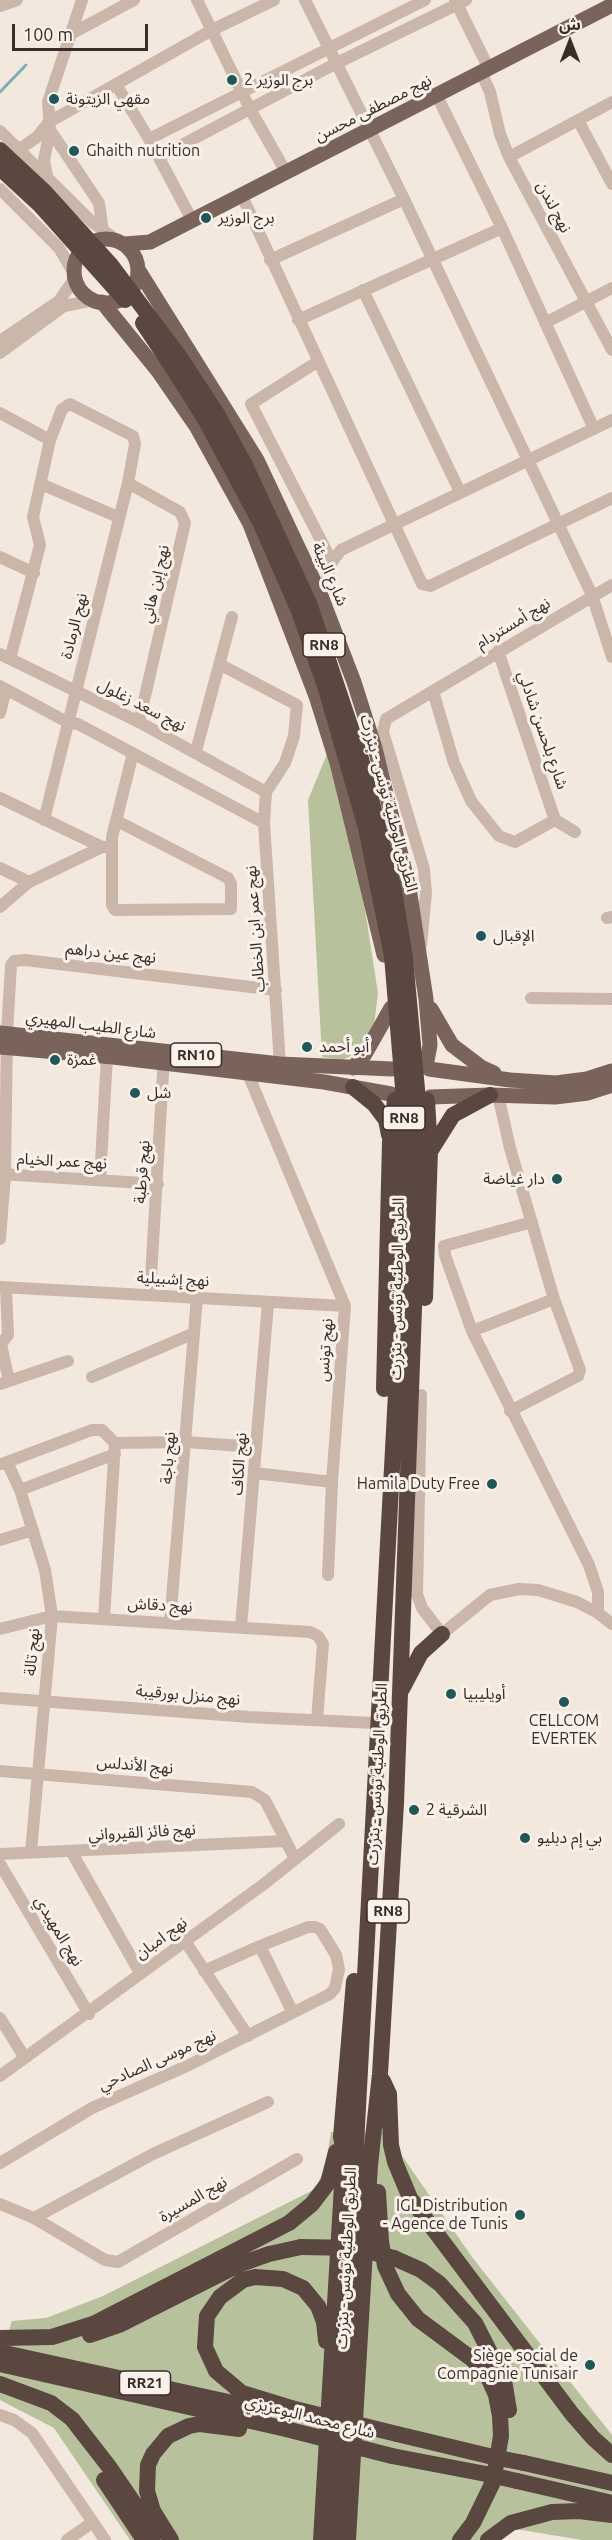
<!DOCTYPE html>
<meta charset="utf-8">
<style>
body{margin:0}
#map{position:relative;width:612px;height:2540px;overflow:hidden;background:#f3e8dd;font-family:Ubuntu,"Noto Sans Arabic",sans-serif}
canvas{display:block}
.north{position:absolute;left:540px;top:12px;width:60px;height:60px;-webkit-text-stroke:4px #faf2ea;paint-order:stroke;rotate:0deg;font-size:16px;font-weight:700;line-height:24px;text-align:center;color:#382d29}
.north::after{content:'';display:block;margin:auto;width:21px;height:27px;background:#382d29;clip-path:polygon(50% 0,100% 100%,50% 72%,0 100%)}
.scale{position:absolute;left:12px;top:24px;width:136px;height:27px;box-sizing:border-box;border:3px solid #382d29;border-top:0;padding-left:8px;font-size:18px;line-height:21px;white-space:nowrap;color:#382d29;-webkit-text-stroke:4px #faf2ea;paint-order:stroke}
</style>
<div id="map">
<canvas width="612" height="2540"></canvas>
<div class="north">ش</div>
<div class="scale">100 m</div>
</div>
<script>
const g = document.querySelector('canvas').getContext('2d');
g.lineJoin = 'round';
function fillPath(path, color) {
  g.fillStyle = color;
  g.fill(path, 'evenodd');
}
function shape(rows) {
  const path = new Path2D();
  for (const r of rows) {
    if (r.length === 3) {
      path.moveTo(r[0] + r[2], r[1]);
      path.arc(r[0], r[1], r[2], 0, 2 * Math.PI);
      continue;
    }
    path.moveTo(r[0], r[1]);
    for (let i = 2; i < r.length; i += 2) path.lineTo(r[i], r[i + 1]);
  }
  return path;
}
function stroke(path, color, width, dash) {
  g.strokeStyle = color;
  g.lineWidth = width;
  g.lineCap = dash ? 'butt' : 'round';
  g.setLineDash(dash || []);
  g.stroke(path);
}
function drawText(font, color, halo, rows, align = 'center') {
  g.font = font + ' Ubuntu,"Noto Sans Arabic",sans-serif';
  g.lineWidth = 6;
  g.setLineDash([]);
  g.textBaseline = 'middle';
  g.strokeStyle = halo;
  g.fillStyle = color;
  for (const [text, x, y, turn = 0] of rows) {
    g.save();
    g.translate(x, y);
    g.rotate((+turn || 0) * Math.PI / 180);
    g.textAlign = isNaN(turn) ? turn : align;
    if (halo) g.strokeText(text, 0, 0);
    g.fillText(text, 0, 0);
    g.restore();
  }
}
fillPath(shape([
 [327,754,363,897,378,993,374,1025,359,1052,342,1060,322,1057,308,800],
 [331,2132,396,2132,396,2147,472,2257,612,2435,612,2540,582,2540,515,2529,497,2540,130,2540,54,2428,0,2400,0,2357,12,2321,46,2318,103,2296,315,2189,325,2168]
]), '#b7c29d');
stroke(shape([
 [0,92,26,65]
]), '#7bb0b0', 3);
stroke(shape([
 [197,0,250,109,286,172],
 [305,0,404,199,592,595,612,657],
 [455,0,489,69],
 [0,6,17,0],
 [71,34,134,0],
 [482,74,490,92,500,134,509,157,612,350],
 [117,86,149,139,192,220],
 [437,96,502,228,594,429],
 [578,120,612,184],
 [50,130,99,203,103,231],
 [0,131,92,222,118,241],
 [149,139,425,0],
 [20,149,37,137,49,122,212,30,274,0],
 [159,157,335,64,466,0],
 [509,157,612,102],
 [47,176,44,160,50,130,48,102,82,0],
 [0,189,59,248,75,275],
 [242,196,422,584,430,586,612,498],
 [270,260,404,199],
 [363,290,460,492],
 [298,320,502,228],
 [545,323,612,288],
 [0,341,59,301,75,278],
 [0,353,64,306,94,300],
 [317,362,251,404,332,562],
 [0,413,50,440],
 [128,483,180,512,185,523,139,722],
 [41,484,118,517],
 [0,557,34,573],
 [321,596,332,562,341,550,612,420],
 [498,651,555,820,575,832],
 [0,654,139,722,266,792],
 [10,659,40,545,33,517,50,440,62,409,70,404,133,436,135,444,128,483,44,820],
 [221,665,297,705,294,736,285,763,266,792],
 [0,686,69,723,78,724,264,823],
 [433,691,454,763,471,801,499,836,515,842,555,820],
 [0,713,6,689],
 [196,751,232,617],
 [266,792,264,823,280,1064],
 [0,798,102,847,111,847],
 [117,821,228,878,231,884,231,909,115,910,112,905,112,837,133,753],
 [0,868,29,882],
 [0,907,29,882,102,847],
 [607,918,612,917],
 [421,945,426,893,424,869,383,732,386,719,612,585],
 [531,998,612,999],
 [248,1074,345,1306,332,1482,328,1575],
 [498,1095,510,1148,554,1299,580,1370,578,1376,510,1411],
 [0,1174,158,1184],
 [100,1180,107,1056],
 [532,1222,444,1246,445,1255,472,1331,589,1565,598,1592,598,1613],
 [0,1239,5,1174,7,1033,11,965,14,961,25,960,276,990],
 [0,1287,345,1306],
 [6,1289,8,1335,1,1344,9,1381],
 [150,1294,164,1056],
 [472,1331,554,1299],
 [92,1377,192,1334],
 [0,1384,68,1361],
 [421,1395,417,1594,422,1608,442,1634,490,1595,519,1589,538,1590,577,1602,598,1613,612,1624],
 [115,1443,186,1442,256,1447],
 [7,1462,20,1490,45,1570,52,1616,31,1852],
 [2,1464,92,1430,102,1430,115,1443],
 [255,1473,332,1482],
 [20,1490,115,1454],
 [0,1540,33,1530],
 [104,1618,115,1443],
 [170,1622,197,1297],
 [241,1627,268,1303],
 [0,1629,52,1616,310,1632,318,1636,323,1644,317,1720],
 [0,1698,249,1717,374,1723],
 [0,1771,252,1792,265,1800,295,1859],
 [71,1851,140,1973],
 [0,1854,285,1841],
 [0,1864,89,2014],
 [185,1941,248,2036],
 [260,1946,292,2011],
 [0,2018,25,2058],
 [0,2076,264,1884,339,1824],
 [0,2163,92,2108,189,2065,330,1994,335,1988,339,1969,336,1955,320,1929,315,1927,308,1927,260,1946,204,1971],
 [0,2204,34,2218,105,2260,118,2262,297,2159],
 [34,2218,153,2154,268,2102],
 [0,2415,14,2420,32,2433,105,2540],
 [67,2540,93,2522]
]), '#cbb7a9', 12);
stroke(shape([
 [106,271,32],
 [125,244,150,242,612,5],
 [139,271,257,460,321,596,354,682,375,748,409,888,426,999,430,1045,426,1066],
 [102,302,158,371,196,426,250,524,316,696,337,763,384,955],
 [431,1009,452,1045,481,1067,494,1073],
 [0,1033,280,1064,392,1069],
 [0,1047,113,1057,324,1082,391,1094],
 [353,1068,365,1054,391,1008],
 [429,1069,510,1080,556,1083,587,1079,612,1071],
 [430,1097,490,1095,555,1097,588,1093,612,1085]
]), '#7a635a', 15);
stroke(shape([
 [179,356,217,414,245,465,309,603,360,755,394,890,405,958],
 [169,362,205,419,261,524,299,611,327,692,366,828,392,956],
 [353,1087,374,1104,386,1120,389,1135],
 [431,1150,453,1115,490,1095],
 [425,1298,430,1151,427,1100],
 [384,1389,390,1142,395,1100],
 [402,1689,421,1653,442,1634],
 [383,2081,389,2094,391,2145,395,2162,410,2198,572,2414,593,2438,612,2455],
 [378,2192,381,2241,385,2266,398,2294,418,2319,472,2359,487,2375,496,2395,500,2416,501,2436,493,2482,473,2523,460,2540],
 [394,2258,421,2270,440,2284,475,2323,504,2380,509,2410],
 [90,2335,119,2325,238,2265,269,2254,301,2247],
 [0,2338,52,2337,93,2324,289,2223,312,2204,328,2183,336,2152],
 [0,2352,256,2408],
 [0,2364,286,2429],
 [0,2384,51,2403,72,2419,110,2468,155,2534],
 [291,2408,242,2393,216,2371,205,2347,207,2316,220,2297,243,2280,255,2277,283,2279,303,2288,318,2306,324,2322,326,2341],
 [397,2434,493,2457],
 [392,2456,486,2474],
 [524,2463,612,2483],
 [104,2480,144,2540],
 [517,2481,612,2503],
 [171,2540,153,2511,147,2491,148,2465,153,2454,168,2436,189,2426,200,2424,239,2429],
 [321,2540,344,2152,341,2137,354,1981],
 [335,2540,402,1280],
 [348,2540,370,2165,380,2074,396,1803,415,1281],
 [488,2540,511,2523,552,2512,579,2511,612,2515]
]), '#594740', 16);
stroke(shape([
 [0,150,45,192,111,265,179,356],
 [0,168,39,204,125,300],
 [143,323,169,362],
 [392,956,404,1099,402,1280],
 [405,958,418,1100,415,1281],
 [301,2247,355,2248,394,2258],
 [291,2408,397,2434],
 [286,2429,392,2456],
 [493,2457,524,2463],
 [486,2474,517,2481]
]), '#594740', 16);
for (const [x, y, r, color] of [
 [232,80,6,"#1d595a"],
 [54,99,6,"#1d595a"],
 [74,151,6,"#1d595a"],
 [206,218,6,"#1d595a"],
 [481,936,6,"#1d595a"],
 [307,1047,6,"#1d595a"],
 [55,1060,6,"#1d595a"],
 [135,1093,6,"#1d595a"],
 [557,1179,6,"#1d595a"],
 [492,1484,6,"#1d595a"],
 [451,1694,6,"#1d595a"],
 [564,1702,6,"#1d595a"],
 [414,1810,6,"#1d595a"],
 [525,1838,6,"#1d595a"],
 [520,2215,6,"#1d595a"],
 [590,2365,6,"#1d595a"]
]) {
  const dot = new Path2D();
  dot.arc(x, y, r, 0, 2 * Math.PI);
  g.fillStyle = color;
  g.fill(dot);
  stroke(dot, '#faf2ea', 2);
}
for (const [x, y, w] of [
 [324,645,42],
 [196,1055,51],
 [404,1118,42],
 [388,1911,42],
 [145,2383,51]
]) {
  const box = new Path2D();
  box.roundRect(x - w / 2, y - 12, w, 24, 4.5);
  g.fillStyle = '#faf2ea';
  g.fill(box);
  stroke(box, '#382d29', 1.5);
}
drawText('bold 15px', '#382d29', null, [
 ["RN8",324,645],
 ["RN10",196,1055],
 ["RN8",404,1118],
 ["RN8",388,1911],
 ["RR21",145,2383]
]);
drawText('16px', '#382d29', '#faf2ea', [
 ["برج الوزير 2",244,80],
 ["مقهي الزيتونة",66,99],
 ["Ghaith nutrition",86,151],
 ["برج الوزير",218,218],
 ["الإقبال",493,936],
 ["أبو أحمد",319,1047],
 ["غمزة",67,1060],
 ["شل",147,1093],
 ["دار غياضة",545,1179,"right"],
 ["Hamila Duty Free",480,1484,"right"],
 ["أويليبيا",463,1694],
 ["CELLCOM",564,1721,"center"],
 ["EVERTEK",564,1739,"center"],
 ["الشرقية 2",426,1810],
 ["بي إم دبليو",537,1838],
 ["IGL Distribution",508,2206,"right"],
 ["- Agence de Tunis",508,2224,"right"],
 ["Siège social de",578,2356,"right"],
 ["Compagnie Tunisair",578,2374,"right"]
], 'left');
drawText('16px', '#382d29', '#faf2ea', [
 ["نهج مصطفى محسن",373,108,-27],
 ["نهج لندن",554,207,62],
 ["شارع البيئة",330,574,67],
 ["نهج إبن هاني",155,584,-77],
 ["نهج أمستردام",513,623,-31],
 ["نهج الرمادة",74,626,-76],
 ["نهج سعد زغلول",142,705,27],
 ["شارع بلحسن شادلي",543,730,71],
 ["الطريق الوطنية تونس - بنزرت",389,803,75],
 ["نهج عمر ابن الخطاب",255,929,-94],
 ["نهج عين دراهم",111,953,6],
 ["شارع الطيب المهيري",91,1025,7],
 ["نهج عمر الخيام",62,1161,3],
 ["نهج قرطبة",142,1172,-86],
 ["نهج إشبيلية",173,1279,3],
 ["الطريق الوطنية تونس - بنزرت",397,1289,-89],
 ["نهج تونس",325,1350,-86],
 ["نهج باجة",168,1458,-86],
 ["نهج الكاف",239,1464,-86],
 ["نهج دقاش",160,1605,3],
 ["نهج تالة",32,1652,-85],
 ["نهج منزل بورقيبة",188,1695,5],
 ["نهج الأندلس",135,1765,5],
 ["الطريق الوطنية تونس - بنزرت",377,1774,-87],
 ["نهج فائز القيرواني",142,1832,-3],
 ["نهج المهيدي",59,1931,59],
 ["نهج امبان",161,1938,-36],
 ["نهج موسى الصادحي",157,2060,-24],
 ["نهج المسيرة",193,2199,-30],
 ["الطريق الوطنية تونس - بنزرت",346,2258,-87],
 ["شارع محمد البوعزيزي",310,2417,14]
]);
</script>
